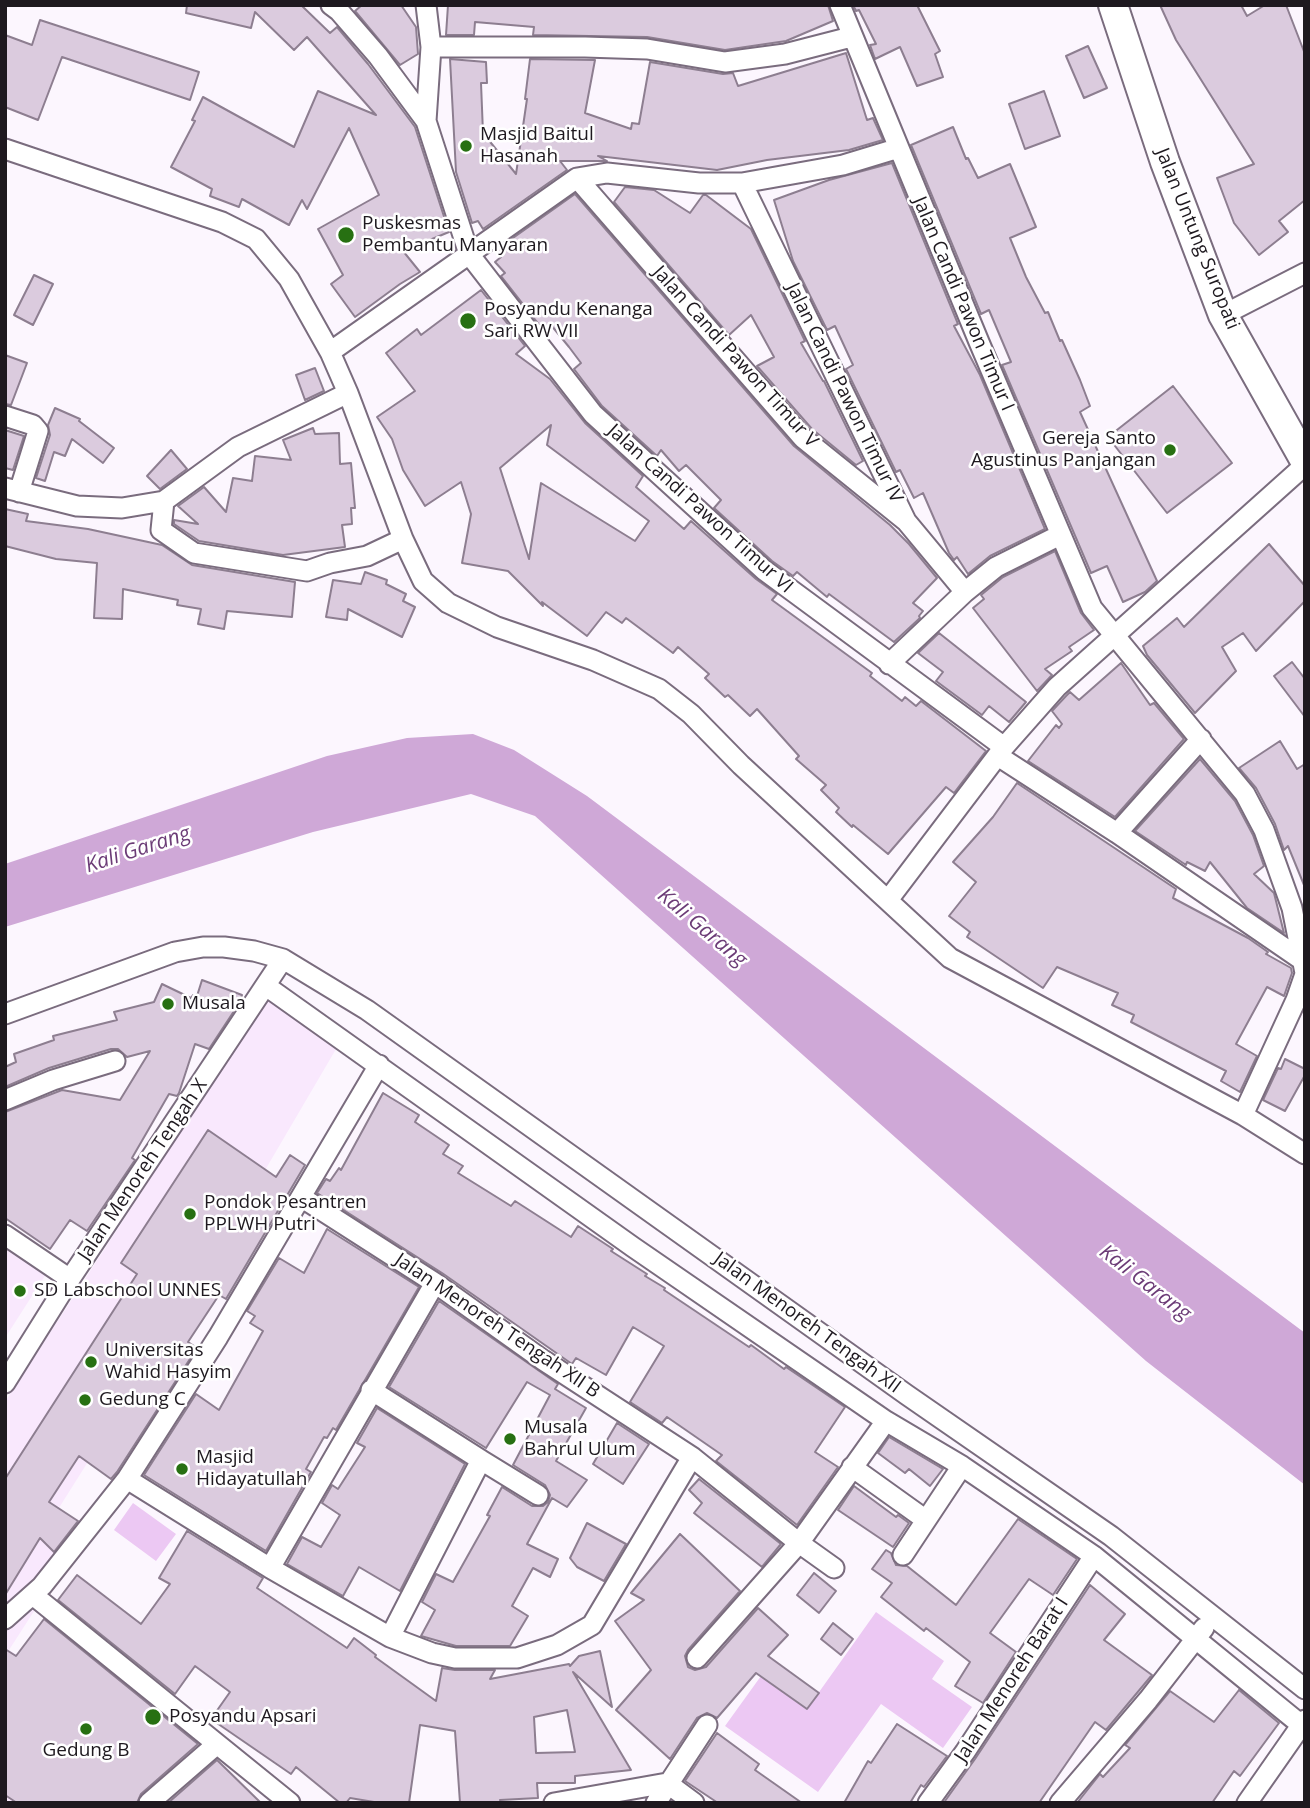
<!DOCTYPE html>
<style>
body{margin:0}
#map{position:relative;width:1310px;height:1808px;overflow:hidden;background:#fcf6fe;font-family:"Open Sans",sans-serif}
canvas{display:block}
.frame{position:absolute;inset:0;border:7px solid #1e191f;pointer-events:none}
</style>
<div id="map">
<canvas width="1310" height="1808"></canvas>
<div class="frame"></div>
</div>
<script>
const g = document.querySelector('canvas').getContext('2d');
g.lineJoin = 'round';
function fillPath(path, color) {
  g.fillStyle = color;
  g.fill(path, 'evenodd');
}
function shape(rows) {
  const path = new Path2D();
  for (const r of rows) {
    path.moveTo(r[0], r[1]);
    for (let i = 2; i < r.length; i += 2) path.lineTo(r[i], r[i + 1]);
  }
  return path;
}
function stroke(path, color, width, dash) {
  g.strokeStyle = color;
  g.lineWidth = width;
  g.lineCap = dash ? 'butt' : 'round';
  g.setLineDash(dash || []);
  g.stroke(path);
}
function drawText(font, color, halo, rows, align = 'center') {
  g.font = font + ' "Open Sans",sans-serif';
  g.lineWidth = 5;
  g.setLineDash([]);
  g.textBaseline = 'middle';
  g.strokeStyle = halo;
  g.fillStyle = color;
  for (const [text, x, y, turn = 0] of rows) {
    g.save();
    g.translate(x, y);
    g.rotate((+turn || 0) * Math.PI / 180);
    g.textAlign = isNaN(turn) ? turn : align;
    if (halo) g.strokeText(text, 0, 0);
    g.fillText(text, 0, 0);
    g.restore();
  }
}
fillPath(shape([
 [269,996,339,1044,176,1322,40,1538,67,1560,9,1650,147,1733,188,1764,142,1803,5,1803,5,1402],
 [5,1242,48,1271,5,1338]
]), '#f9e8fd');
fillPath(shape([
 [133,1503,176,1534,156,1561,114,1530],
 [876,1612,944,1661,932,1679,972,1707,943,1748,881,1704,818,1792,725,1726,761,1676,807,1709]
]), '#ecc8f3');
fillPath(shape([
 [473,734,514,750,587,796,1305,1333,1305,1485,1146,1361,535,816,471,794,313,832,5,927,5,864,327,756,407,738]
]), '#cfa8d7');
const building = shape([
 [187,5,301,5,330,33,337,27,368,64,415,127,449,232,403,251,420,272,400,284,355,317,331,284,343,275,318,229,379,195,349,128,307,209,302,200,289,225,242,199,239,207,210,196,212,189,171,167,195,121,192,120,203,97,294,147,318,91,376,115,307,37,294,50,255,12,251,28,186,13,187,5],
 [362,5,401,5,416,27,418,54,400,65,355,11,362,5],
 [448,5,828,5,833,21,786,41,725,50,647,37,533,35,534,27,475,22,474,35,446,35,448,5],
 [853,5,917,5,940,51,935,54,943,77,917,86,900,47,875,59,870,45,876,44,859,10,856,11,853,5],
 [1160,5,1241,5,1247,16,1265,5,1286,5,1305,54,1305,200,1279,221,1288,232,1259,255,1234,223,1217,178,1254,164,1176,40,1160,5],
 [40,20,199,72,190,100,62,57,38,120,5,107,5,35,32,45,40,20],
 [1088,46,1107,88,1084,98,1066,56,1088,46],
 [846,53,867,120,873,118,883,140,849,150,767,160,717,170,598,156,607,161,560,161,567,170,483,229,478,221,472,223,456,172,450,59,486,62,487,83,481,83,483,133,516,174,527,99,525,99,530,59,595,60,585,113,631,129,632,123,639,124,650,62,723,74,733,73,738,86,846,53],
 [1044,91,1060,136,1025,149,1009,104,1044,91],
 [953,127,966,159,968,158,978,178,1010,164,1036,227,1010,238,1026,277,1045,313,1048,312,1060,341,1062,340,1080,380,1090,406,1080,412,1157,581,1145,592,1123,602,1107,566,1091,573,1002,365,1011,362,989,310,981,314,911,145,953,127],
 [892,163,958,324,954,326,980,375,1045,529,990,556,968,574,957,557,954,560,949,553,923,493,914,498,900,470,896,472,846,369,853,365,835,326,827,330,793,261,774,200,829,180,892,163],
 [625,187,654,190,690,213,703,195,706,195,751,229,805,341,801,343,823,381,824,381,863,461,856,465,812,429,757,366,774,357,751,315,729,335,614,202,625,187],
 [575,194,794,446,890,525,909,544,937,578,913,603,923,611,919,616,920,618,894,642,829,594,827,597,797,572,793,576,772,561,714,508,721,500,686,465,679,471,661,450,657,456,602,406,574,369,581,363,569,347,551,325,544,331,501,276,505,273,495,262,501,257,496,250,575,194],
 [34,275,53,284,33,325,14,315,34,275],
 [481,290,525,346,516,354,550,379,585,423,643,476,636,487,684,529,691,521,756,579,777,594,772,600,872,673,870,676,902,701,905,697,916,706,921,701,986,751,954,793,946,787,888,854,853,825,852,827,836,812,839,808,821,790,826,785,796,759,799,756,757,709,750,716,728,695,725,697,705,678,709,674,678,647,673,653,626,618,622,623,606,612,587,636,542,602,543,606,508,571,462,563,471,514,461,482,425,506,403,470,392,439,377,417,415,391,386,353,417,329,421,335,481,290],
 [551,425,547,445,649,521,635,541,541,483,529,559,500,468,551,425],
 [5,355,27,363,11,405,5,404,5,355],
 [315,368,324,391,305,400,296,375,315,368],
 [1173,386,1232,463,1167,513,1108,437,1173,386],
 [55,408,80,419,79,421,114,448,103,463,72,439,65,456,54,452,45,481,36,478,50,435,48,425,55,408],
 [313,428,315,434,339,433,340,464,351,463,355,508,351,508,352,524,342,525,345,547,283,555,199,541,174,524,174,520,198,524,178,506,204,487,226,512,233,478,252,481,255,456,291,460,283,440,313,428],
 [5,430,24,436,13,470,5,468,5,430],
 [171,450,187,469,160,489,147,476,171,450],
 [5,509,28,514,26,521,88,529,162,545,192,565,295,582,292,617,227,611,224,629,198,624,201,609,177,605,178,600,123,589,122,619,94,618,97,563,56,559,5,546,5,509],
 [1269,544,1305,586,1305,601,1256,651,1243,633,1222,647,1236,671,1195,713,1147,655,1143,646,1177,618,1184,627,1269,544],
 [1055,551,1081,613,1094,630,1069,647,1072,651,1045,669,1052,675,1037,691,973,608,984,599,981,595,1003,577,1055,551],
 [365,572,387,580,386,584,406,594,403,601,415,607,402,637,348,609,347,620,326,617,333,580,361,584,365,572],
 [939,633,1026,702,1009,722,989,706,982,715,936,681,943,672,918,653,939,633],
 [1292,662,1305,679,1305,717,1274,676,1292,662],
 [1121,663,1150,705,1154,703,1184,739,1115,817,1028,761,1056,725,1059,728,1062,724,1052,711,1066,696,1070,692,1079,700,1121,663],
 [1280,741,1297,769,1305,764,1304,885,1288,846,1284,850,1275,824,1256,788,1239,768,1280,741],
 [1200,759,1235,801,1253,835,1264,866,1254,874,1274,893,1284,933,1247,908,1210,862,1205,871,1187,862,1186,865,1135,831,1200,759],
 [1017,783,1176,889,1173,898,1248,938,1268,952,1266,954,1291,968,1292,973,1284,996,1267,987,1236,1044,1257,1056,1240,1092,1221,1081,1226,1071,1131,1022,1134,1015,1112,1005,1118,993,1057,967,1043,988,967,937,970,932,949,916,976,882,953,862,993,817,1017,783],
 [202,980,242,995,240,1002,209,1049,195,1044,179,1093,177,1096,169,1094,132,1158,135,1160,87,1231,70,1220,50,1249,5,1218,5,1112,62,1090,120,1100,150,1051,127,1057,118,1049,111,1049,49,1068,5,1087,5,1067,16,1062,14,1054,54,1040,53,1036,117,1020,114,1012,154,1002,162,984,191,998,193,995,197,996,202,980],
 [1285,1059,1305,1069,1305,1075,1285,1111,1263,1100,1278,1068,1281,1069,1285,1059],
 [383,1093,419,1115,415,1122,449,1145,443,1154,463,1166,458,1173,511,1206,515,1201,571,1237,578,1226,613,1249,611,1251,647,1274,645,1276,665,1288,664,1290,749,1347,751,1345,784,1369,786,1367,845,1407,815,1452,838,1467,797,1525,716,1461,722,1455,667,1417,662,1423,630,1402,664,1346,633,1327,606,1375,576,1358,572,1364,442,1273,317,1193,326,1179,330,1181,339,1168,341,1170,383,1093],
 [208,1130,276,1177,290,1155,305,1165,226,1299,219,1295,188,1342,197,1348,117,1472,111,1479,79,1456,49,1502,78,1521,54,1552,40,1538,5,1595,5,1479,137,1274,121,1263,208,1130],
 [327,1229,419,1287,336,1430,333,1428,327,1438,324,1437,306,1469,311,1472,266,1551,144,1475,196,1394,219,1410,263,1331,250,1323,255,1316,247,1311,279,1258,304,1273,327,1229],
 [439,1301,558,1384,555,1389,586,1408,556,1461,587,1480,567,1507,552,1498,527,1544,558,1559,550,1577,533,1568,512,1606,528,1616,510,1646,456,1646,421,1636,435,1610,422,1602,436,1574,453,1582,490,1516,487,1515,502,1487,532,1506,543,1506,548,1502,550,1495,545,1485,513,1465,550,1395,527,1382,486,1448,389,1387,439,1301],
 [377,1408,465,1464,400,1591,359,1567,343,1596,287,1564,302,1537,321,1547,340,1515,322,1503,332,1485,338,1489,365,1447,357,1443,377,1408],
 [617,1423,649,1444,623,1484,593,1464,617,1423],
 [889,1437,943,1469,930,1486,909,1469,905,1473,878,1453,889,1437],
 [699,1479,781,1544,762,1567,694,1513,702,1503,689,1490,699,1479],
 [854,1486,896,1517,898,1515,909,1523,893,1547,838,1510,854,1486],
 [1018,1519,1077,1559,1053,1595,1029,1579,990,1633,1016,1652,983,1703,955,1686,970,1662,926,1628,924,1631,881,1597,892,1583,872,1569,886,1550,891,1553,896,1565,907,1566,956,1605,1018,1519],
 [587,1523,626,1544,604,1581,577,1567,570,1558,587,1523],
 [187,1531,263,1578,257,1588,347,1648,354,1638,376,1655,375,1657,436,1701,442,1668,455,1670,495,1670,490,1679,569,1664,570,1666,579,1656,600,1651,612,1707,573,1672,631,1770,575,1776,575,1783,537,1783,538,1798,500,1800,501,1803,460,1803,455,1731,420,1725,409,1803,380,1803,350,1798,346,1803,340,1803,296,1767,291,1774,211,1719,230,1692,195,1666,175,1694,58,1600,77,1575,141,1624,170,1584,159,1578,187,1531],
 [567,1710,575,1752,536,1753,534,1717,567,1710],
 [680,1534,740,1591,688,1650,685,1656,688,1667,695,1670,706,1667,758,1608,788,1635,768,1656,819,1693,807,1709,756,1673,717,1718,707,1713,697,1718,670,1759,616,1710,651,1670,615,1621,644,1600,631,1593,680,1534],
 [814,1573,836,1591,819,1613,797,1595,814,1573],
 [1090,1585,1125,1614,1104,1640,1152,1675,1106,1730,1095,1722,1039,1803,948,1803,945,1801,975,1759,1090,1585],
 [44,1619,198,1744,141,1794,137,1803,17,1803,5,1795,5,1649,16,1656,44,1619],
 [833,1623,853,1639,841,1655,821,1639,833,1623],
 [1239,1690,1279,1723,1240,1776,1234,1771,1212,1803,1077,1803,1100,1774,1103,1777,1130,1748,1125,1745,1170,1691,1214,1722,1239,1690],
 [897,1724,947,1756,924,1787,921,1785,910,1803,844,1803,868,1761,871,1763,897,1724],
 [717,1733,759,1764,755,1770,802,1803,718,1803,685,1781,717,1733],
 [217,1760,261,1803,168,1803,217,1760]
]);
fillPath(building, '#dbcbde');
stroke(building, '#8d7e90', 2);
const minor = shape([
 [331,5,339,11,378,56,426,121],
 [426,5,431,47,426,121,469,254,593,414,764,570,1004,747],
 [840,5,979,342,1092,608,1245,794,1264,830,1292,908,1305,973],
 [431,47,585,47,647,49,725,62,785,54,851,37],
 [5,149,222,222,256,239,289,279,330,352,348,393,403,539,423,581,448,603,497,627,593,660,659,689,691,714,741,765,950,958,1243,1115,1305,1154],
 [577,178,803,438,906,521],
 [742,183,906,521,965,592],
 [1223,315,1305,273],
 [330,352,577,178,607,173,699,183,742,183,843,165,899,148],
 [5,416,33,425,38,431,19,492],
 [5,488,77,506,122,508,164,501,238,447,348,393],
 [164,501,161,530,194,553,307,571,330,563,367,556,403,539],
 [889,664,965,592,996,567,1060,535],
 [998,756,1117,833,1302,960],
 [1117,833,1201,739],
 [888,900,1004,747,1057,687,1305,465],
 [266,986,633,1247,886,1421,962,1466,1094,1556,1305,1728],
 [5,1014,175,952,203,947,224,947,254,951,283,959,367,1010,907,1395,1111,1536,1305,1689],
 [5,1100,53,1080,115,1061],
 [1243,1115,1296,1000,1305,974],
 [301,1197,435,1283,543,1360,692,1457,799,1543,886,1421],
 [5,1235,70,1279],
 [5,1383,70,1279,283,959],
 [371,1390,481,1460,390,1637],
 [481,1460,538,1495],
 [852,1467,926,1520],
 [127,1479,270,1568,390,1637,432,1653,455,1658,517,1658,557,1645,592,1625,692,1457],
 [903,1555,962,1466],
 [270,1568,435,1283],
 [33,1595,290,1803],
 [5,1619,42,1586,127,1479,218,1337,379,1065],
 [697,1658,799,1543,834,1568],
 [667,1783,694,1803],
 [149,1803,217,1744],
 [554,1803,667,1783],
 [656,1803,707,1725],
 [928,1803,965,1752,1094,1556],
 [1060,1803,1148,1700,1204,1628],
 [1247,1803,1305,1720]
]);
const secondary = shape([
 [1113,5,1165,162,1223,315,1305,461]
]);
stroke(minor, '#7a6c7e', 23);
stroke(secondary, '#7a6c7e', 32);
stroke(minor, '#fff', 19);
stroke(secondary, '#fff', 28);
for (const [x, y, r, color] of [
 [466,146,7,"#277012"],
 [346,235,9,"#277012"],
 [468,321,9,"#277012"],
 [1170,450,7,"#277012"],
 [168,1004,7,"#277012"],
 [190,1214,7,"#277012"],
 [20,1291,7,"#277012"],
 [91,1362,7,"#277012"],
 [85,1400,7,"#277012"],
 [510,1439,7,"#277012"],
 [182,1469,7,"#277012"],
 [153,1717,9,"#277012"],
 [86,1729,7,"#277012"]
]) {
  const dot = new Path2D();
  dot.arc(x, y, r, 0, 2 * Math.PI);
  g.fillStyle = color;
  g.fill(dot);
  stroke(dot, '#fff', 2.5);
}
drawText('19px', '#1e191f', '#fff', [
 ["Masjid Baitul",480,135],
 ["Hasanah",480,157],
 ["Puskesmas",362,224],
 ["Pembantu Manyaran",362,246],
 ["Posyandu Kenanga",484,310],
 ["Sari RW VII",484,332],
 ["Gereja Santo",1156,439,"right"],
 ["Agustinus Panjangan",1156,461,"right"],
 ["Musala",182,1004],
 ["Pondok Pesantren",204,1203],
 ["PPLWH Putri",204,1225],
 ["SD Labschool UNNES",34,1291],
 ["Universitas",105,1351],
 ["Wahid Hasyim",105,1373],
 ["Gedung C",99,1400],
 ["Musala",524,1428],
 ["Bahrul Ulum",524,1450],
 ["Masjid",196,1458],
 ["Hidayatullah",196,1480],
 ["Posyandu Apsari",169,1717],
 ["Gedung B",86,1751,"center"]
], 'left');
drawText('19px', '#1e191f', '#fff', [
 ["Jalan Untung Suropati",1197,239,68],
 ["Jalan Candi Pawon Timur I",963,304,67],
 ["Jalan Candi Pawon Timur V",735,357,48],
 ["Jalan Candi Pawon Timur IV",844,393,64],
 ["Jalan Candi Pawon Timur VI",700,509,42],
 ["Jalan Menoreh Tengah X",143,1170,-56],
 ["Jalan Menoreh Tengah XII",807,1323,36],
 ["Jalan Menoreh Tengah XII B",497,1326,34],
 ["Jalan Menoreh Barat I",1012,1680,-57]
]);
drawText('italic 21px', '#6c3c77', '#fff', [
 ["Kali Garang",138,850,-18],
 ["Kali Garang",702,928,40],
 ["Kali Garang",1145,1283,38]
]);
</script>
